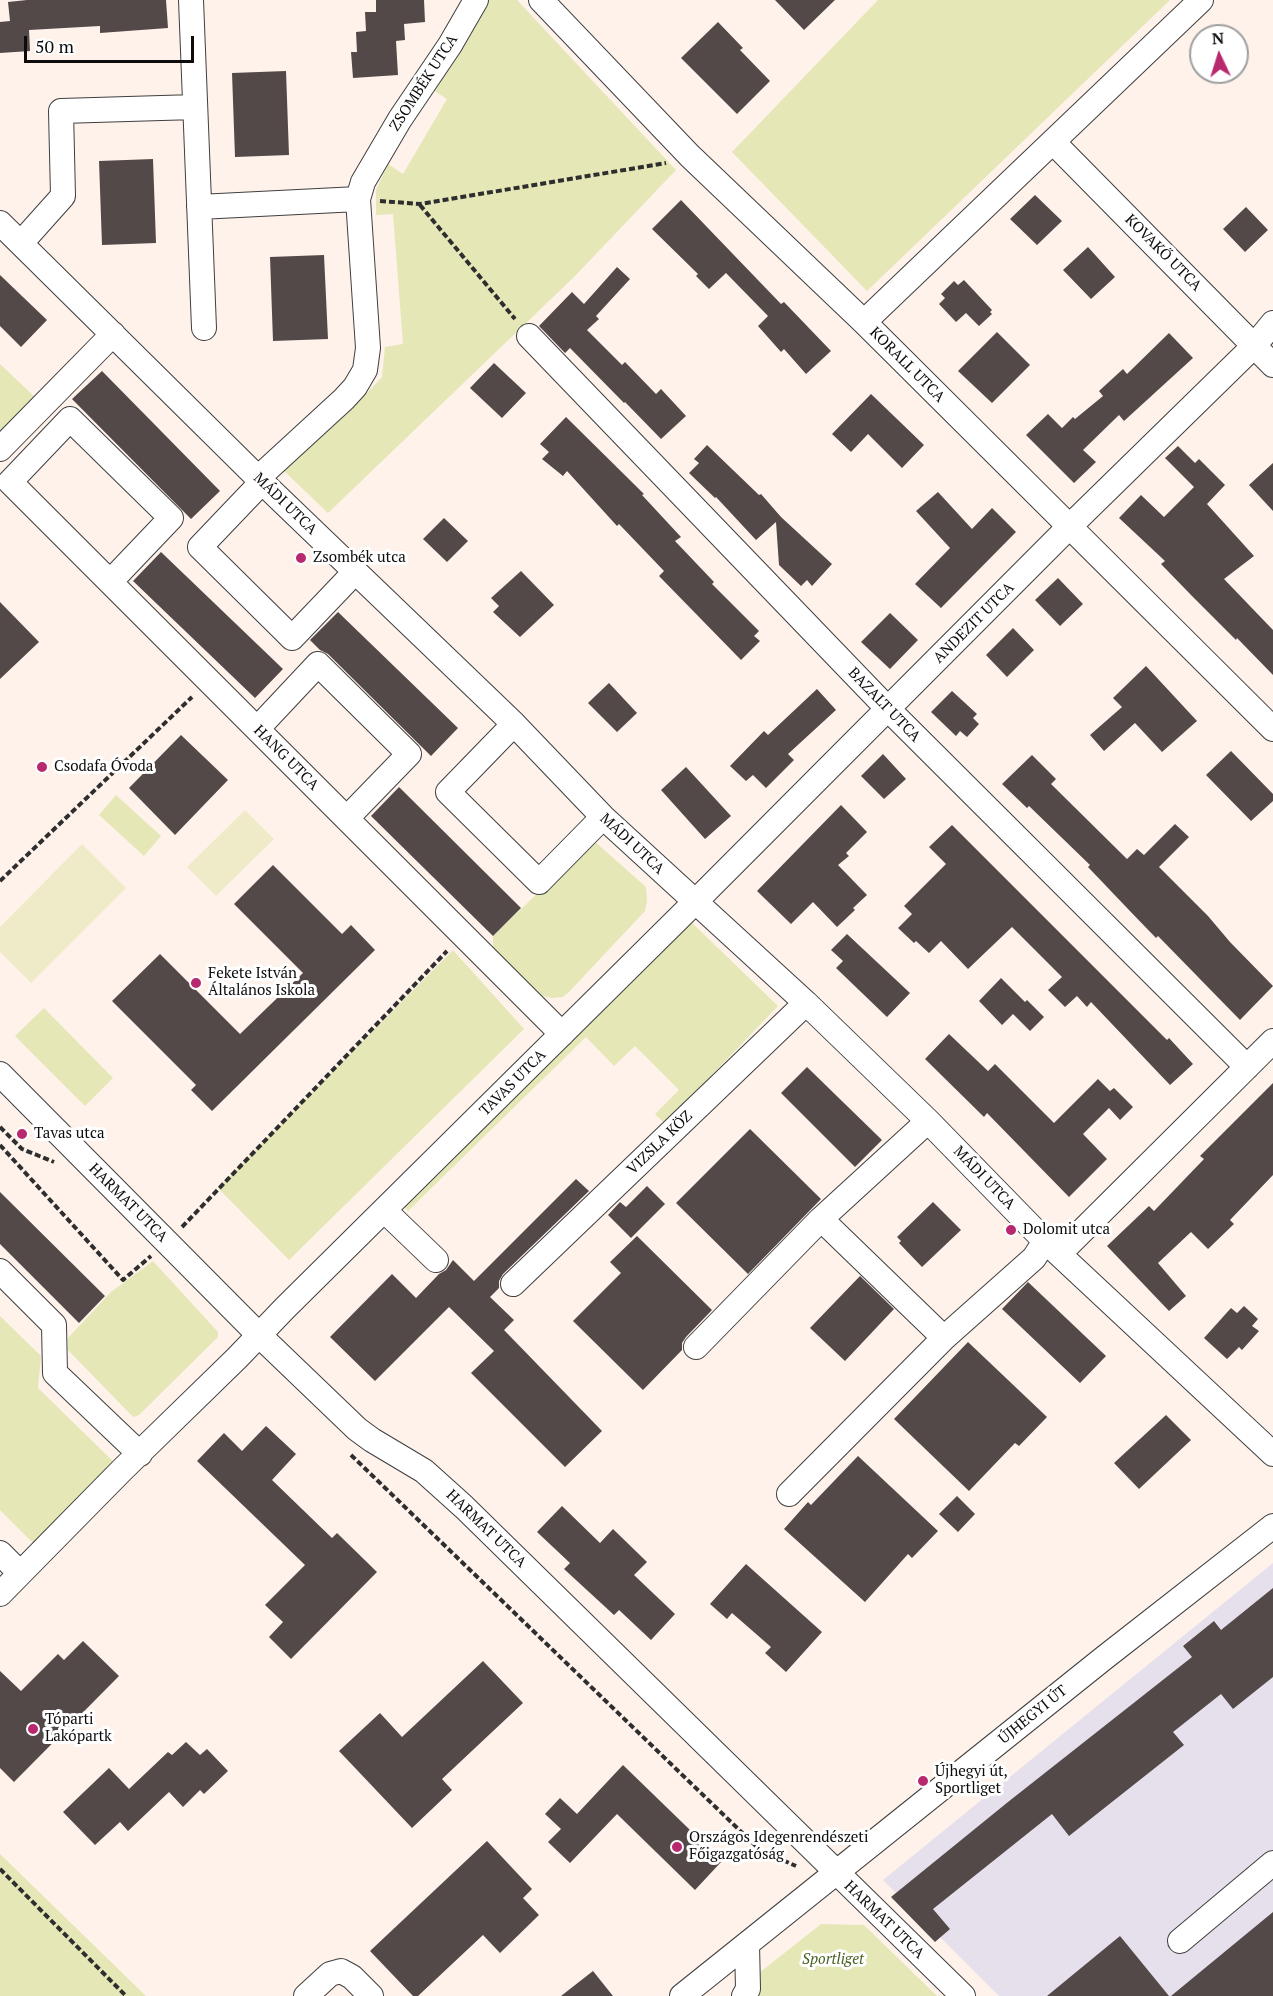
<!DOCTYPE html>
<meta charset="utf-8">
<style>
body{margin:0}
#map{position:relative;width:1273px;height:1996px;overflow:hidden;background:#fef2eb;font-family:"PT Serif",serif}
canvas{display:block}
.north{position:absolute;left:1189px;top:24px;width:60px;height:60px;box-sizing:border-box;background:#fff;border:2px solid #9e9e9e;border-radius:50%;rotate:356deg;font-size:16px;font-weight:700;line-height:24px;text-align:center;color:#0c0c0c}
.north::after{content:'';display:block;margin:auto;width:21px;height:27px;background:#b7286e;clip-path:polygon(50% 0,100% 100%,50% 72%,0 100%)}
.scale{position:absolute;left:24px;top:36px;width:170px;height:27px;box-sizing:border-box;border:3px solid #0c0c0c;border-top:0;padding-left:8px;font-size:18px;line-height:21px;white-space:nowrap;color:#0c0c0c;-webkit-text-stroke:4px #fff;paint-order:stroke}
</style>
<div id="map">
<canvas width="1273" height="1996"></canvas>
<div class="north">N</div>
<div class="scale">50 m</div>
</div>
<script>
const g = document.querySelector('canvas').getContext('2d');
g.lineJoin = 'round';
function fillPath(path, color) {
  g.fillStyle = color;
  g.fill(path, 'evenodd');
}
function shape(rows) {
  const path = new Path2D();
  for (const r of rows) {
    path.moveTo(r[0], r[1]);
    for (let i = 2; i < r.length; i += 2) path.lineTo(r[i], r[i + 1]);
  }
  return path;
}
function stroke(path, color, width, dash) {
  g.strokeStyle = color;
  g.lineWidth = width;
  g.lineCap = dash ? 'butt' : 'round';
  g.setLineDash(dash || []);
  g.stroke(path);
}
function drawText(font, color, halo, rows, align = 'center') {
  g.font = font + ' "PT Serif",serif';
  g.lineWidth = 6;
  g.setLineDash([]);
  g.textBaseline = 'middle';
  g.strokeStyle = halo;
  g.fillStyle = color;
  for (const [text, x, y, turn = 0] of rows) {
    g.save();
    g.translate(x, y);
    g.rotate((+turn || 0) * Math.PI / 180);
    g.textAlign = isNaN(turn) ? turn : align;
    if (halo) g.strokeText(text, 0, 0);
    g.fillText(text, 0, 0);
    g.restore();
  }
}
fillPath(shape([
 [1273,1563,1273,1996,999,1996,883,1880]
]), '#e5e0eb');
fillPath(shape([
 [489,0,517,0,676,170,574,277,328,513,283,470,372,388,382,377,385,347,403,344,393,214,376,215,376,190,388,164,403,174,447,99,433,90],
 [878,0,1170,0,867,291,732,152],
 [0,364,37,399,0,437],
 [116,795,161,836,144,856,99,815],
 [593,840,646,887,647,901,645,911,569,992,563,997,552,998,542,996,493,948,493,936],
 [687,918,778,1006,665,1124,655,1114,679,1090,635,1046,614,1066,586,1037,408,1211,400,1201],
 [453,950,524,1029,289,1260,218,1188],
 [44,1008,113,1078,85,1106,15,1036],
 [153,1261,218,1332,218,1337,139,1415,133,1417,68,1350,68,1338,111,1292],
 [0,1316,41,1356,38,1388,122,1470,42,1552,0,1510],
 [0,1854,146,1996,0,1996],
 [821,1924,864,1925,937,1996,730,1996]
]), '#e5e7b7');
fillPath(shape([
 [245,810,274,839,216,896,187,867],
 [82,844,126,888,31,983,0,952,0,927]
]), '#efebc8');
fillPath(shape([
 [27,0,166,0,168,28,100,33,100,26,29,30,30,51,0,53,0,22,10,21,8,2],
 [376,0,424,0,425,22,404,24,405,40,396,41,398,75,353,78,351,52,357,52,356,32,366,31,365,12,376,12],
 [775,0,835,0,804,30],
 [718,22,743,48,740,50,770,81,737,114,681,58],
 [286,71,289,155,235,157,232,73],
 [153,159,156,243,102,245,99,161],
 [1035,195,1062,221,1037,245,1010,219],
 [681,200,781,304,784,302,831,351,806,374,784,349,781,352,758,326,768,316,726,273,709,289,696,276,698,274,652,229],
 [1246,207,1268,230,1245,252,1223,229],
 [1088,247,1115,277,1091,299,1063,270],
 [324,255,328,339,273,341,270,257],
 [617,267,630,279,596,316,599,319,587,330,622,365,625,362,656,394,661,389,686,416,661,439,625,402,624,403,570,348,565,353,539,326,572,292,584,304],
 [0,275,47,320,21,347,0,326],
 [964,280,992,310,990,312,992,314,979,326,966,313,956,322,939,304,945,298,941,294,954,281,958,285],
 [997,332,1030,365,992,403,958,371],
 [1169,333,1193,358,1124,421,1119,415,1083,450,1096,462,1074,483,1026,435,1048,414,1062,428,1073,417,1075,419,1103,396,1099,391,1123,369,1127,374],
 [494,363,526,393,502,418,470,388],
 [102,371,220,491,191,519,72,399],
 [871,394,924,445,902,468,868,434,851,452,832,434],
 [566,417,644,494,642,495,681,537,675,541,714,582,712,584,759,631,754,636,760,641,741,660,659,576,664,571,619,524,617,526,567,471,563,476,542,459,549,452,540,444],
 [707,445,759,495,761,494,781,517,832,564,812,586,807,580,801,586,779,565,776,522,756,540,716,497,715,498,689,473,699,463,694,459],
 [1178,446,1195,463,1199,459,1225,485,1207,504,1254,556,1224,579,1273,630,1273,675,1237,638,1236,640,1191,595,1161,564,1165,561,1119,518,1141,495,1164,517,1194,487,1165,458],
 [1273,463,1273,511,1249,485],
 [938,492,972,529,992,508,1016,532,941,608,915,584,950,548,916,511],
 [444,518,468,541,447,562,423,539],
 [161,552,283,669,255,698,133,581],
 [521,571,554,605,520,637,493,612,499,606,491,598],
 [1058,578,1083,604,1060,626,1035,600],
 [0,602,39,642,0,679],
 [338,612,458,728,431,756,328,654,320,650,310,640],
 [890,613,918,640,890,669,861,642],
 [1013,628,1034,650,1007,677,986,655],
 [1146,666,1197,721,1162,752,1135,723,1104,751,1090,735,1122,707,1113,698],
 [609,683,637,713,617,732,588,703],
 [817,689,836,710,788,754,794,760,766,788,753,775,746,781,730,766,764,731,768,735],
 [952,691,977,714,973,718,979,724,967,737,960,731,956,736,931,712],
 [181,735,228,780,175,835,129,788],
 [1231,751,1273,794,1273,801,1251,821,1206,775],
 [883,754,906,779,884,799,861,776],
 [1032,755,1056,779,1051,784,1127,859,1137,849,1144,855,1175,824,1189,837,1159,867,1208,916,1230,942,1273,986,1240,1020,1158,936,1156,938,1128,909,1088,867,1090,865,1029,806,1027,808,1002,784],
 [686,767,731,816,705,839,661,790],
 [399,787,521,908,493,936,371,816],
 [841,805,867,832,846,853,849,856,838,865,867,895,853,908,855,910,837,927,813,902,791,924,757,891],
 [952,825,1167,1040,1169,1038,1193,1064,1170,1085,1091,1002,1087,1007,1077,996,1065,1007,1048,990,1062,977,1012,927,968,969,941,941,929,953,916,941,914,943,898,928,912,914,904,906,946,864,929,847],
 [273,865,342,934,351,925,375,950,212,1111,191,1090,196,1085,112,1001,160,954,240,1034,303,973,234,904],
 [847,934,910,993,887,1017,836,968,843,961,831,950],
 [1001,978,1025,1002,1027,1000,1044,1017,1030,1031,1013,1014,1002,1025,979,1001],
 [949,1034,988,1071,995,1064,1054,1123,1098,1079,1110,1091,1114,1088,1133,1107,1120,1120,1109,1108,1083,1134,1107,1159,1069,1197,987,1113,984,1117,925,1059],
 [807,1067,882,1140,855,1167,781,1093],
 [1273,1083,1273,1175,1230,1220,1234,1224,1208,1249,1191,1232,1158,1263,1186,1296,1169,1311,1107,1246,1149,1206,1154,1211,1204,1159,1200,1156],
 [750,1129,821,1199,748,1274,676,1203],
 [576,1179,589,1191,503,1274,499,1281,499,1288,490,1297,514,1320,504,1330,602,1431,565,1467,471,1373,494,1351,449,1307,375,1381,330,1337,392,1274,416,1298,439,1274,446,1270,453,1260,474,1281],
 [647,1186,665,1204,631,1238,608,1215,620,1202,626,1207],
 [0,1192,105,1296,79,1323,0,1244],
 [933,1202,961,1230,922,1267,899,1243,901,1241,897,1237],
 [637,1236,712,1310,686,1337,682,1343,682,1350,643,1390,573,1321,621,1273,610,1262],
 [860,1276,894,1309,845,1361,810,1328],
 [1028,1282,1106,1356,1080,1383,1002,1309],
 [1244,1306,1258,1319,1252,1326,1259,1331,1242,1350,1239,1347,1227,1359,1204,1338,1231,1308,1237,1313],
 [968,1342,1047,1417,1019,1446,1015,1443,969,1491,894,1419],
 [1166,1415,1191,1440,1139,1489,1114,1463],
 [266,1426,296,1454,272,1480,332,1538,337,1533,377,1572,291,1659,269,1637,283,1622,265,1605,305,1565,197,1461,224,1433,242,1451],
 [858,1456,938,1531,912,1558,908,1554,865,1602,784,1529,808,1502,811,1505],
 [957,1496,975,1514,958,1532,939,1514],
 [562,1506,600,1543,613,1529,647,1562,634,1575,675,1614,651,1640,619,1610,614,1615,564,1569,570,1563,537,1532],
 [746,1564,822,1632,786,1672,765,1653,771,1647,732,1613,727,1619,710,1604],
 [1273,1588,1273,1677,1233,1709,1221,1694,1173,1732,1184,1745,1069,1836,1052,1814,933,1909,950,1929,935,1942,891,1897,1008,1802,1192,1657,1183,1646,1214,1621,1221,1630],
 [83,1641,119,1676,14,1782,0,1768,0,1671,21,1691,58,1654,64,1660],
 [483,1661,523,1703,442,1779,452,1790,412,1828,339,1751,380,1713,402,1737],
 [186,1742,200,1755,207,1749,228,1771,204,1794,200,1790,183,1807,169,1792,128,1831,120,1822,95,1845,63,1812,109,1768,129,1789,168,1752,172,1755],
 [623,1765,722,1861,695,1890,617,1814,570,1863,548,1842,561,1829,545,1814,560,1798,577,1814],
 [487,1841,532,1889,523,1898,539,1915,500,1953,483,1935,418,1996,413,1996,370,1951],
 [1273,1912,1273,1996,1171,1996],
 [1120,1936,1169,1996,1047,1996],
 [593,1971,613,1996,561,1996]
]), '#544949');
const minor = shape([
 [191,0,204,328],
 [541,0,690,156,864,322,1273,729],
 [1053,142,1273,365],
 [199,207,358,199],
 [0,223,262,482,514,724,603,817,806,1003,928,1121,1045,1241,1273,1454],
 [21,243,63,196,61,111,195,107],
 [864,322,1201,0],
 [529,336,888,709,1247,1067],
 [0,449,113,334],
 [258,478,344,399,355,387,365,370,368,348,358,199,363,182,400,119,450,45,476,0],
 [262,482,200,547,286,632,292,638,355,572],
 [110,582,171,518,70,419,10,482,562,1034],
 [514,724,448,792,539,882,603,817],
 [257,729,318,664,409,754,347,818],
 [0,1074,259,1335,357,1429,372,1440,424,1471,464,1507,963,1996],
 [385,1211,436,1260],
 [821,1219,944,1338],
 [1059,1254,1273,1041],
 [0,1271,54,1325,55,1373,140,1454],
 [513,1284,806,1003],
 [696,1347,821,1219,928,1121],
 [789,1494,944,1338,1034,1258,1045,1241],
 [0,1553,20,1573],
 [0,1594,122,1470,237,1358,285,1308,695,902,1070,526,1254,346,1273,323],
 [1180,1941,1273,1863],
 [306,1996,330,1974,341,1971,352,1977,371,1996],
 [682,1996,1104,1658,1273,1526],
 [744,1996,748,1989,747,1944]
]);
stroke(minor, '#3f3f3f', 26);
stroke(shape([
 [380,201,420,204,666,163],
 [420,205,515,319],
 [0,881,192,697],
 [0,1127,22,1149,54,1162],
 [0,1145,123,1280,151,1256],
 [182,1227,447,951],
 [351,1455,760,1850,796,1866],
 [0,1869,126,1996]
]), '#2e2e2e', 4, [6, 3]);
stroke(minor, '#fff', 24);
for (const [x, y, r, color] of [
 [301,558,6,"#b7286e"],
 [42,767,6,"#b7286e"],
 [196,983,6,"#b7286e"],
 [22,1134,6,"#b7286e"],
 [1011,1230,6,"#b7286e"],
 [33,1729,6,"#b7286e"],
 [923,1781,6,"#b7286e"],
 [677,1847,6,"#b7286e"]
]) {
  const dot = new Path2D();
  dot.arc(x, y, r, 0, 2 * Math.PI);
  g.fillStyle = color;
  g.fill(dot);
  stroke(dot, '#fff', 2);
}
drawText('15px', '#0c0c0c', '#fff', [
 ["ZSOMBÉK UTCA",424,83,-57],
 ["KOVAKŐ UTCA",1163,253,45],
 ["KORALL UTCA",907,365,45],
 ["MÁDI UTCA",285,504,44],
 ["ANDEZIT UTCA",974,623,-45],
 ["BAZALT UTCA",884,705,46],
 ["HANG UTCA",286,758,45],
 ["MÁDI UTCA",632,844,43],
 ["TAVAS UTCA",513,1083,-45],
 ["VIZSLA KÖZ",660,1143,-44],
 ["MÁDI UTCA",984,1178,46],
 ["HARMAT UTCA",128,1203,45],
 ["HARMAT UTCA",486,1529,44],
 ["ÚJHEGYI ÚT",1033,1715,-39],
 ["HARMAT UTCA",884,1920,44]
]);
drawText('15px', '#0c0c0c', '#fff', [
 ["Zsombék utca",313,558],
 ["Csodafa Óvoda",54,767],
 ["Fekete István",208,974],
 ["Általános Iskola",208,991],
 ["Tavas utca",34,1134],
 ["Dolomit utca",1023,1230],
 ["Tóparti",45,1720],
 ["Lakópartk",45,1737],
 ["Újhegyi út,",935,1772],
 ["Sportliget",935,1789],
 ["Országos Idegenrendészeti",689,1838],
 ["Főigazgatóság",689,1855]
], 'left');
drawText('italic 15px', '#49611f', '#fff', [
 ["Sportliget",833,1960]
]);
</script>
